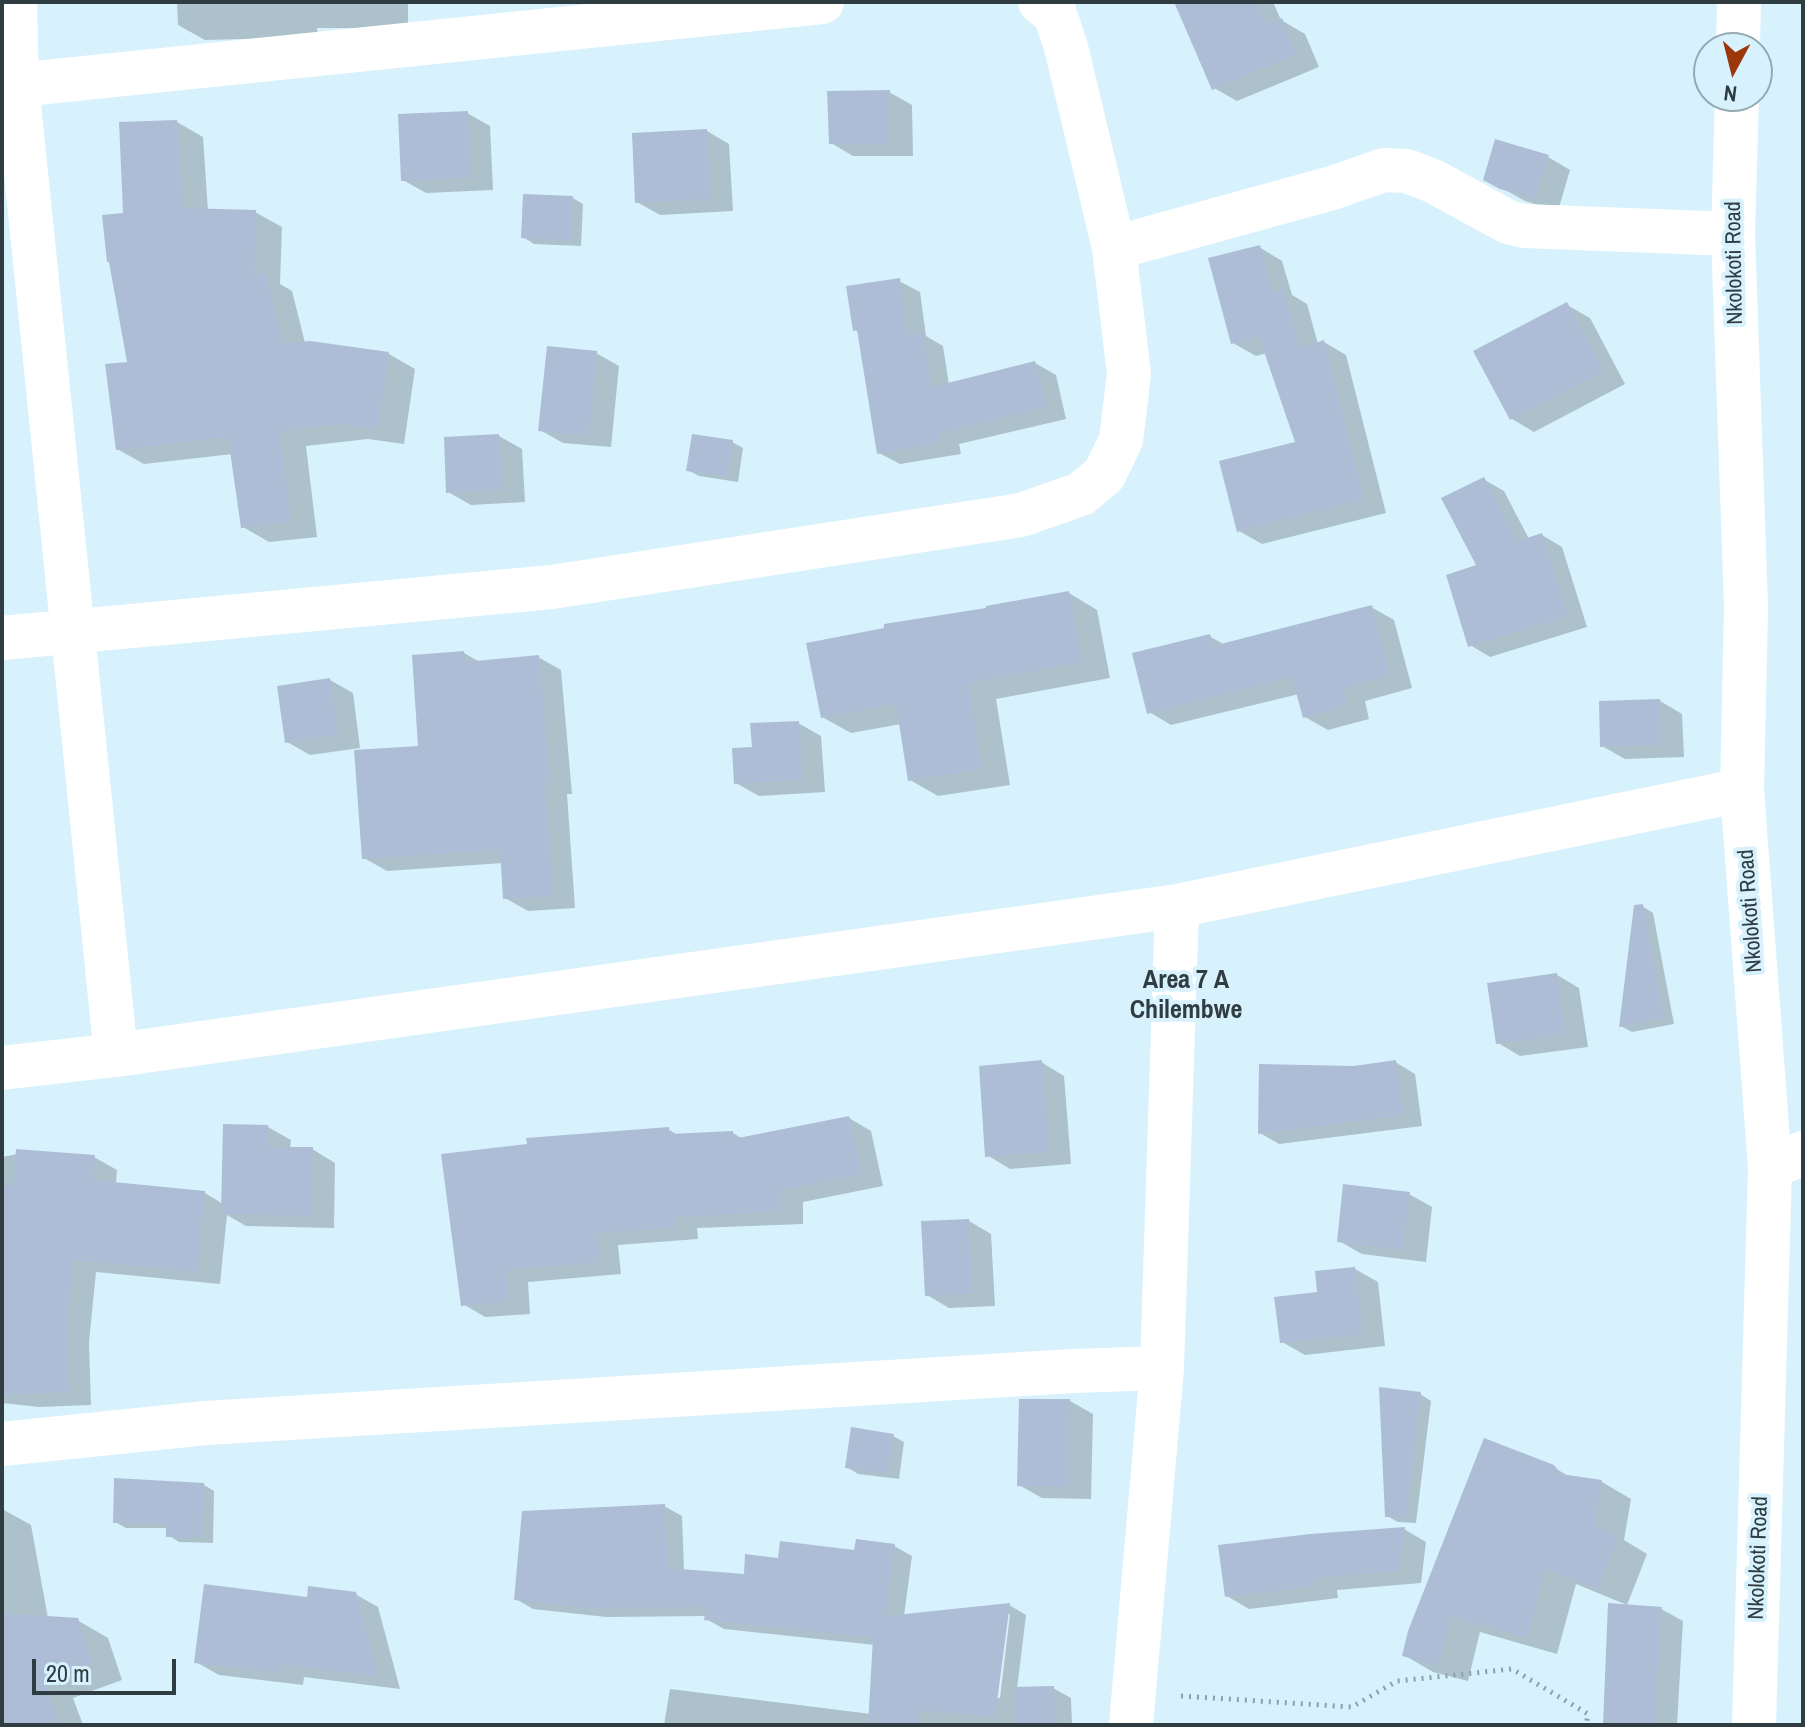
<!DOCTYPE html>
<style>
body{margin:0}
#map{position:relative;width:1805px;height:1727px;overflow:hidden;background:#d8f2fd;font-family:"Archivo Narrow",sans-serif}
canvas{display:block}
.frame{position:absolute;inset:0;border:4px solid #2f3c41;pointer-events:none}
.north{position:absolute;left:1693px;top:32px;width:80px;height:80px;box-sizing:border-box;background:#d8f2fd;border:2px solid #94a9b2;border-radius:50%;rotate:187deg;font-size:22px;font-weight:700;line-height:32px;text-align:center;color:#2f3c41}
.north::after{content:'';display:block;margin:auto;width:28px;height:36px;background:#9c360b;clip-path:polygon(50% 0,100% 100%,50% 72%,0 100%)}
.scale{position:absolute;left:32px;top:1659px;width:144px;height:36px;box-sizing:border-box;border:4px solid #2f3c41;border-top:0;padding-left:10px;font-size:24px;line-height:28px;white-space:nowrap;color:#2f3c41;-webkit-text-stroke:6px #d8f2fd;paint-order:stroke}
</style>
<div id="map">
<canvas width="1805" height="1727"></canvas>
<div class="frame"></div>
<div class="north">N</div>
<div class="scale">20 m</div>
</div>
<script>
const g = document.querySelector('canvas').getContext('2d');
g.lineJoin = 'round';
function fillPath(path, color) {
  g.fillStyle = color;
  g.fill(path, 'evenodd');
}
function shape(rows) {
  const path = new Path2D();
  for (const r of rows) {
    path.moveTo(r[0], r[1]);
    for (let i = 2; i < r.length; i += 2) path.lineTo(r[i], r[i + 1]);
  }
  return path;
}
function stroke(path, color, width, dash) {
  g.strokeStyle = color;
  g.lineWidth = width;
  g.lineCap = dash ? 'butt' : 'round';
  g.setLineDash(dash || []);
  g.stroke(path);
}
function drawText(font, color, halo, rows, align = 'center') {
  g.font = font + ' "Archivo Narrow",sans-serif';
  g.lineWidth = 8;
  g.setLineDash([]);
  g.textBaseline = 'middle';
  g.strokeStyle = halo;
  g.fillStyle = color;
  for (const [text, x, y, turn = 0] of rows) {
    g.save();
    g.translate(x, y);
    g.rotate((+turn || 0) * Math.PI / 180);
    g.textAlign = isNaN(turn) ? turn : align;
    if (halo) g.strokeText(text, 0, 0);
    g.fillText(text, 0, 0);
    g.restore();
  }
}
fillPath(shape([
 [177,2,408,2,408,28,317,28,318,37,205,40,178,25],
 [1177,2,1273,2,1281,20,1305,34,1319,67,1237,101,1214,88],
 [889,92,912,105,913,156,853,156,831,143],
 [467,113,490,126,493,190,426,193,403,180],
 [177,122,203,137,208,211,255,212,282,227,280,284,292,291,305,343,389,354,415,369,404,444,368,439,306,446,317,537,269,542,243,527,233,454,144,464,117,449,129,363,125,215],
 [707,131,729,144,733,211,660,215,637,202],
 [1548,157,1570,170,1558,211,1525,201,1486,179],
 [573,198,583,204,581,246,534,244,523,237],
 [1259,247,1282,261,1292,295,1307,304,1318,344,1324,342,1346,355,1386,513,1262,544,1239,531,1298,444,1267,353,1256,356,1233,343],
 [899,281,920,292,926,336,943,346,949,385,1035,363,1056,375,1066,419,959,444,961,454,900,464,879,453,859,332,854,330],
 [1567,305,1590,318,1625,384,1534,432,1512,419],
 [596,353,619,366,611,447,563,443,540,430],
 [499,436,522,449,525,502,471,505,448,492],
 [732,442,743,448,738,482,699,476,688,470],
 [1483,479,1504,491,1529,539,1542,535,1562,547,1587,627,1490,657,1470,645,1479,566],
 [1069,593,1097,610,1110,678,996,699,1010,785,938,796,910,780,901,724,851,733,822,717],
 [1371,607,1394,620,1412,688,1365,701,1369,719,1328,730,1305,717,1299,694,1171,725,1149,712,1209,636,1225,645],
 [464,653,480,662,538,657,561,670,572,794,567,794,575,908,528,911,505,898,503,863,387,871,364,858,421,748],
 [330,680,353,693,360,748,310,755,287,742],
 [1660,701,1682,714,1684,757,1625,759,1602,746],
 [798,723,821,736,825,792,759,796,736,783,754,748],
 [1642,906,1653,913,1674,1024,1632,1032,1621,1026],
 [1557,975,1579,988,1588,1047,1520,1056,1498,1043],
 [1041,1062,1064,1076,1071,1164,1010,1169,987,1155],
 [1395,1062,1415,1074,1422,1126,1279,1144,1260,1133,1354,1068],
 [849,1118,871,1131,883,1186,803,1202,803,1224,697,1228,698,1239,618,1245,621,1274,528,1282,530,1314,485,1317,463,1304,668,1129,679,1136,733,1133,743,1139],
 [224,1126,268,1127,291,1140,290,1149,312,1149,335,1163,334,1228,246,1226,227,1215,220,1284,96,1272,89,1342,91,1405,39,1407,2,1403,2,1157,28,1152,94,1157,117,1170,116,1184,205,1193,223,1204],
 [1409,1194,1432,1207,1426,1262,1362,1254,1339,1241],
 [969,1221,991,1234,995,1306,949,1308,927,1295],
 [1355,1269,1378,1282,1385,1346,1305,1355,1282,1342,1319,1294],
 [1420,1394,1431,1401,1416,1523,1398,1522,1387,1516],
 [1070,1401,1093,1414,1091,1499,1042,1498,1019,1485],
 [893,1436,904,1442,899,1479,858,1474,847,1467],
 [1553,1467,1570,1477,1602,1482,1631,1499,1624,1540,1647,1554,1627,1605,1576,1584,1557,1654,1480,1632,1468,1681,1433,1672,1404,1655],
 [204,1485,214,1491,213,1543,179,1542,168,1535,168,1528,126,1528,115,1522],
 [664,1506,682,1516,684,1571,745,1576,779,1561,894,1546,912,1556,904,1616,1009,1605,1026,1615,1017,1689,1053,1688,1071,1698,1072,1725,664,1725,670,1689,871,1714,875,1645,724,1629,706,1619,707,1616,606,1617,533,1609,516,1599],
 [1006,1614,1010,1614,1000,1698,996,1698],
 [2,1509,31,1525,48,1618,77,1620,108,1638,122,1680,73,1698,83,1725,2,1725],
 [1404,1529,1426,1542,1421,1583,1337,1590,1338,1598,1249,1609,1227,1596],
 [355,1594,378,1607,400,1689,304,1677,303,1685,219,1675,196,1662,309,1599],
 [1661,1609,1683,1621,1677,1725,1603,1725]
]), '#0003');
fillPath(shape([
 [1174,2,1257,2,1267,24,1282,18,1297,54,1212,90],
 [890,90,890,144,829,144,827,91],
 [468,111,471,178,401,181,398,114],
 [177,120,183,208,256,210,254,276,266,273,283,344,310,341,389,352,378,430,340,424,280,431,291,522,241,528,228,437,116,450,105,364,127,362,109,262,107,262,102,215,123,213,119,122],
 [707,129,711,199,635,203,632,133],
 [1495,139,1549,155,1535,199,1500,189,1483,180],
 [523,194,573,196,571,241,521,238],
 [1260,245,1273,292,1284,289,1300,348,1324,340,1364,500,1237,532,1219,461,1295,442,1259,337,1231,344,1208,258],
 [900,278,907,335,923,332,932,387,1035,361,1047,408,939,433,941,443,877,454,857,330,853,331,846,286],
 [1567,302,1604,371,1510,420,1473,351],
 [547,346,597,351,589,436,538,431],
 [499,434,503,490,446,493,444,437],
 [692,434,733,440,728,477,686,471],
 [1484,477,1518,541,1542,533,1568,616,1468,647,1446,575,1476,565,1441,498],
 [1069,591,1082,662,969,683,982,769,908,781,896,704,821,718,806,643,884,628,884,624,986,608,986,606],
 [1372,605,1390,676,1343,688,1348,706,1303,718,1292,677,1147,714,1132,653,1210,634,1213,646],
 [464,651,465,662,539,655,550,781,545,782,553,896,503,899,500,850,362,859,354,750,418,746,412,655],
 [330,678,338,735,285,743,277,686],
 [1660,699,1662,745,1600,747,1599,701],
 [799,721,803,780,734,784,732,748,752,747,750,723],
 [1643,904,1664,1018,1619,1027,1634,905],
 [1557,973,1566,1034,1496,1044,1487,983],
 [1042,1060,1049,1152,985,1157,979,1066],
 [1396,1060,1404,1115,1258,1134,1259,1064,1354,1066],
 [849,1116,862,1174,781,1190,782,1212,675,1217,676,1228,597,1233,600,1262,506,1270,508,1302,461,1306,441,1154,527,1144,526,1138,669,1127,669,1134,733,1131,733,1139],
 [223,1124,268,1125,267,1147,313,1147,311,1216,221,1214],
 [16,1149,95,1155,93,1180,205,1191,197,1272,73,1260,67,1328,69,1392,2,1395,2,1186,14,1185],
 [1343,1184,1410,1192,1403,1250,1337,1242],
 [969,1219,973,1294,925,1296,921,1221],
 [1355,1267,1363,1334,1280,1343,1274,1297,1317,1292,1315,1271],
 [1379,1387,1421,1392,1406,1518,1385,1517],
 [1019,1399,1070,1399,1069,1487,1017,1486],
 [851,1427,894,1434,888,1474,845,1468],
 [1484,1438,1554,1465,1561,1474,1602,1480,1595,1526,1619,1535,1598,1590,1546,1569,1528,1638,1451,1617,1439,1666,1402,1656,1408,1631],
 [114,1478,204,1483,202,1538,166,1537,166,1523,113,1523],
 [665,1504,668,1568,744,1574,745,1554,778,1558,780,1541,854,1550,856,1539,895,1544,886,1616,1010,1603,995,1717,919,1710,918,1725,868,1725,873,1638,704,1620,706,1607,588,1608,514,1600,522,1511],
 [1405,1527,1399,1571,1316,1578,1317,1586,1225,1597,1218,1545,1310,1534],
 [204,1584,307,1597,308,1586,356,1592,379,1677,282,1665,281,1673,194,1663],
 [1608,1603,1662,1607,1655,1725,1603,1725],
 [2,1613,78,1618,93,1663,44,1680,60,1725,2,1725],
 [1054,1686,1055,1725,1016,1725,1014,1687]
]), '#adbdd6');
stroke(shape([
 [1181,1696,1352,1707,1397,1681,1512,1669,1588,1714,1586,1725]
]), '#8ca0a9', 5, [2, 6]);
stroke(shape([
 [15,2,17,85,116,1055],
 [17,85,822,2],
 [1114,248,1332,188,1384,170,1407,171,1433,181,1508,222,1524,226,1733,234],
 [2,638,552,587,1021,515,1081,494,1104,475,1121,440,1129,374,1114,248,1066,47,1055,14,1040,2],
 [2,1068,116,1055,1177,906,1742,790],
 [1770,1168,1803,1153],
 [2,1444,206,1423,1073,1371,1162,1368],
 [1131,1725,1162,1368,1177,906]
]), '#fff', 44);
stroke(shape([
 [1738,48,1739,2],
 [1737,96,1733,234,1746,607,1742,790,1770,1168,1754,1725]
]), '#fff', 44);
drawText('22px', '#2f3c41', '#d8f2fd', [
 ["Nkolokoti Road",1735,263,-91],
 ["Nkolokoti Road",1751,911,-94],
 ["Nkolokoti Road",1759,1558,-88]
]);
drawText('bold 26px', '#2f3c41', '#d8f2fd', [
 ["Area 7 A",1186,981],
 ["Chilembwe",1186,1011]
]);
</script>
